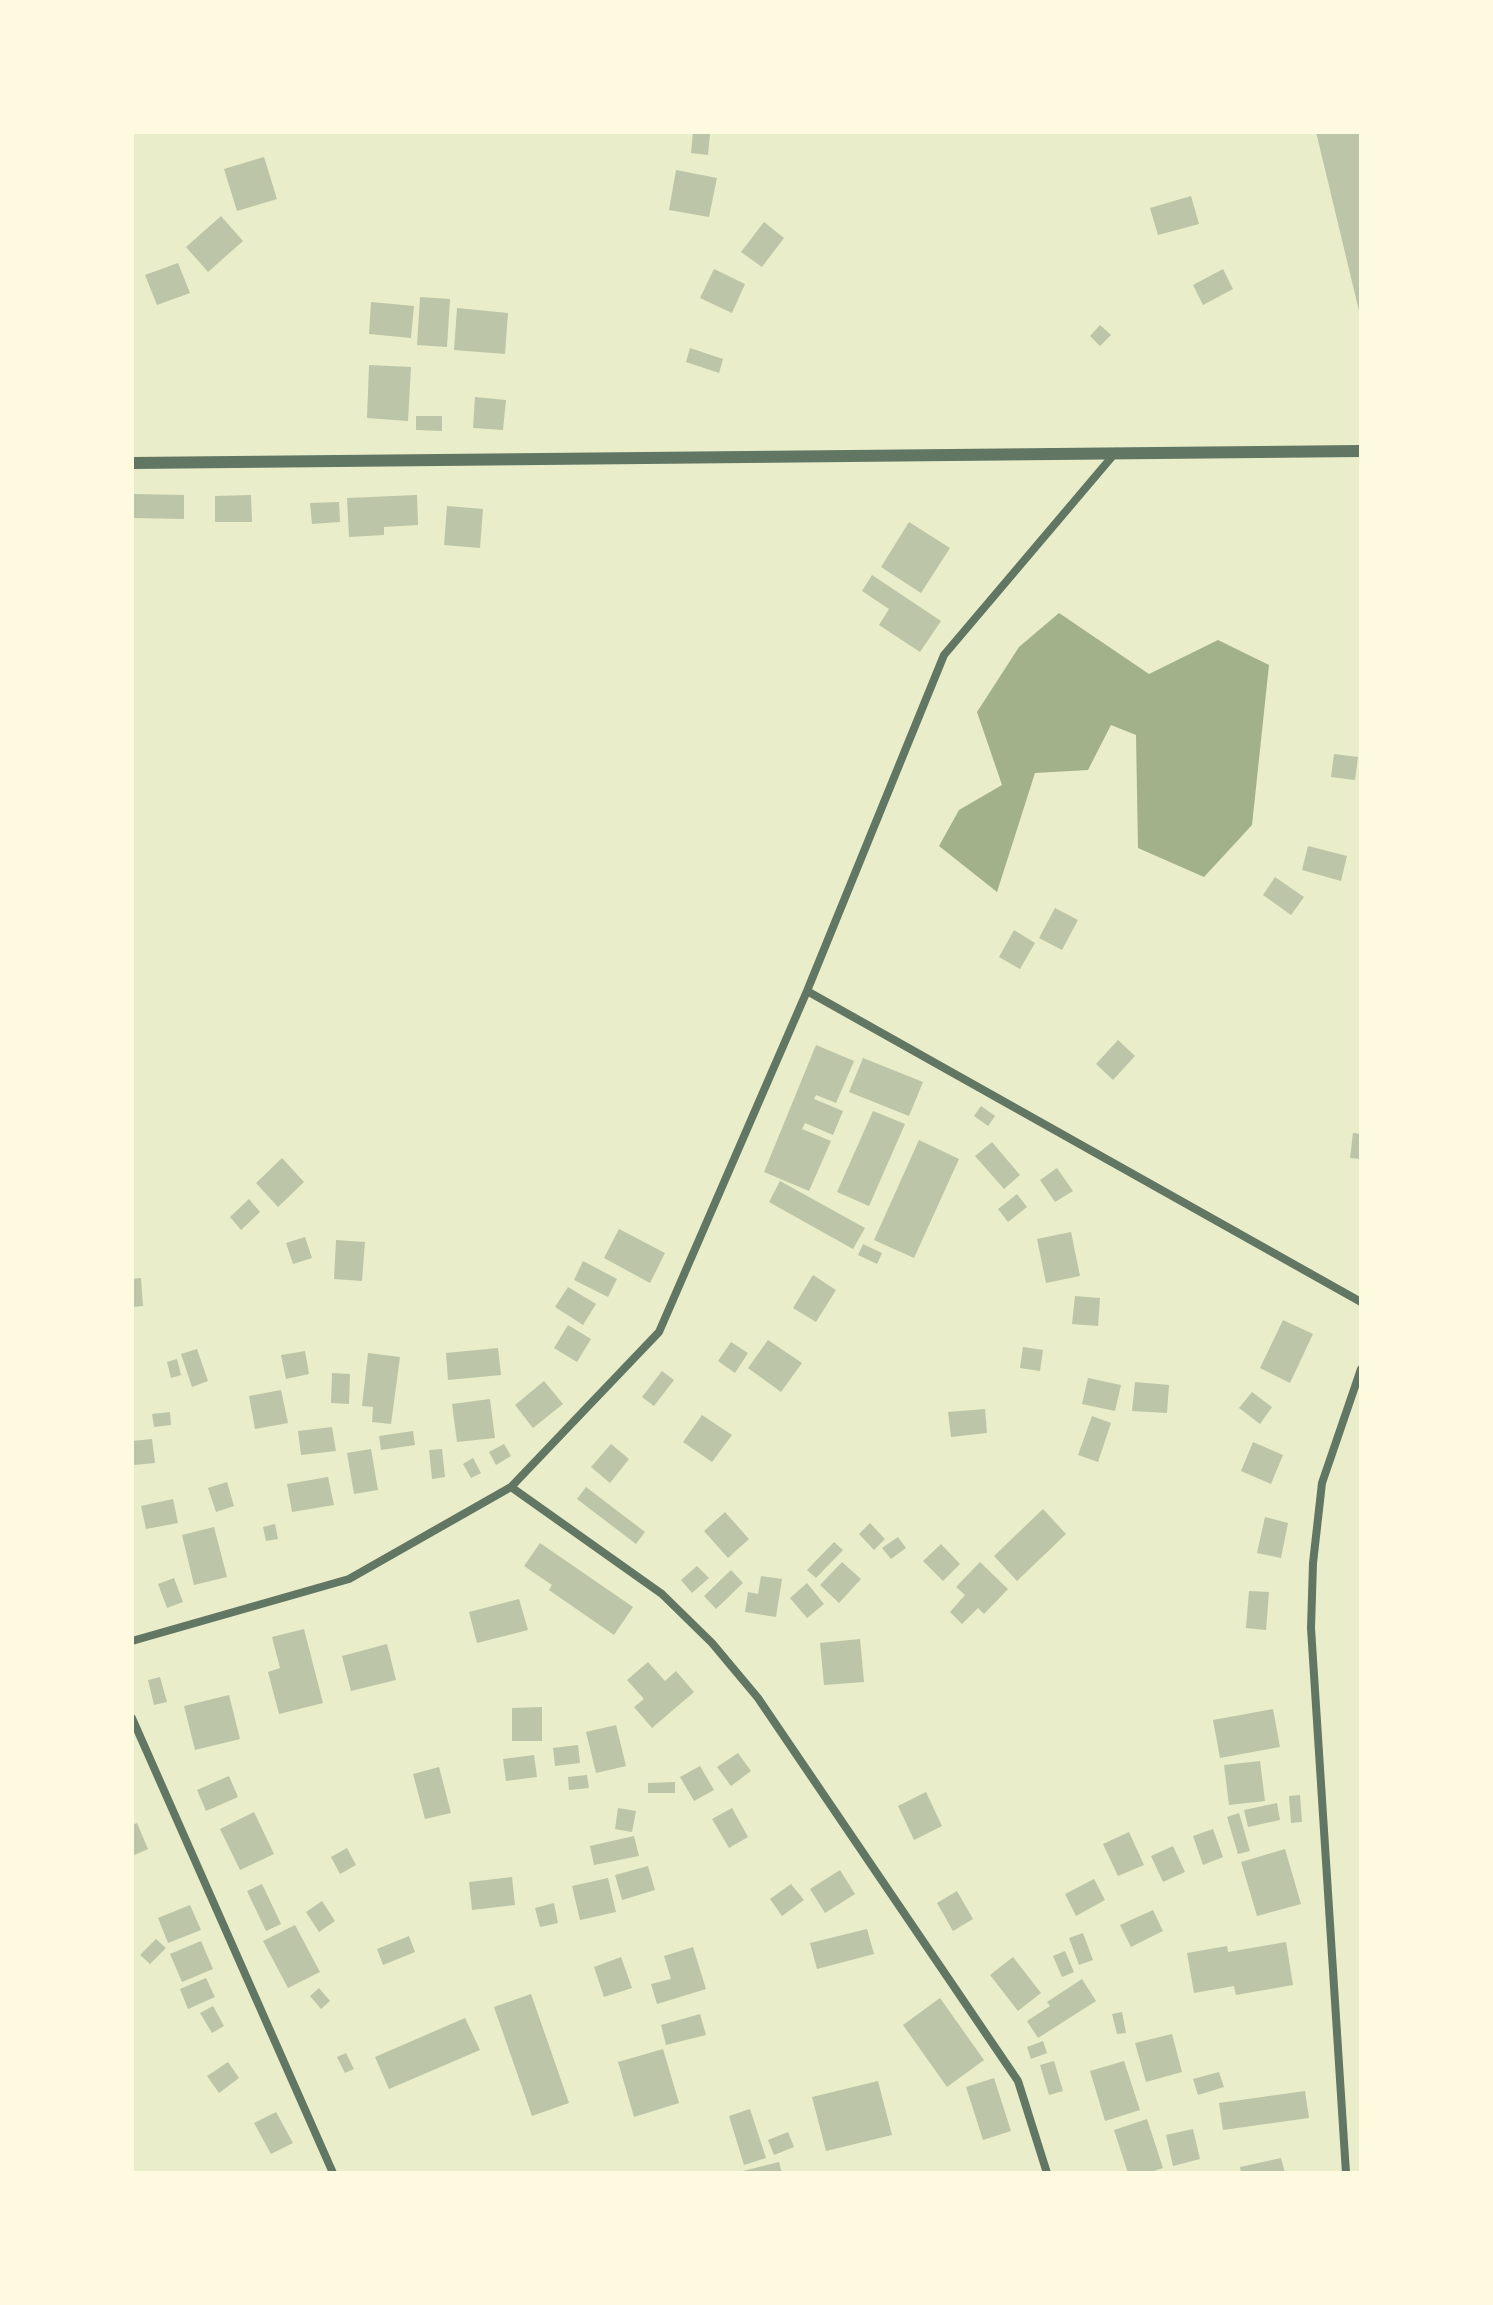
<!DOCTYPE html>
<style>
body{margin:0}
#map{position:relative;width:1493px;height:2305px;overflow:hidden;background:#e9edc9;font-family:Raleway,sans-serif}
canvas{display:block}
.frame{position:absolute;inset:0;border:134px solid #fefae0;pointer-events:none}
</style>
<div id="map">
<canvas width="1493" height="2305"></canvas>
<div class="frame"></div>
</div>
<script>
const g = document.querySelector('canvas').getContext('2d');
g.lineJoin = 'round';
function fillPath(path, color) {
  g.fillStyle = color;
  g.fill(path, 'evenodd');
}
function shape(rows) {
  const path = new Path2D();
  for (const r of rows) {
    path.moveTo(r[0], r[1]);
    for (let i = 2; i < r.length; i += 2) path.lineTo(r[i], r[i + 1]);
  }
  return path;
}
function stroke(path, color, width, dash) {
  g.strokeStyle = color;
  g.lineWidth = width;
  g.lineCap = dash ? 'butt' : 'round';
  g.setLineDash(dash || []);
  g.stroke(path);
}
fillPath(shape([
 [1059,613,1149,674,1218,640,1269,665,1252,825,1204,877,1138,848,1136,735,1111,725,1088,770,1035,773,997,892,939,846,959,810,1002,785,977,712,1019,647]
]), '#a3b18a');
fillPath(shape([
 [693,132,710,134,708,155,691,153],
 [1316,132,1361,132,1361,315,1360,315],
 [264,157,277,199,237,211,224,169],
 [676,170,717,178,709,217,669,210],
 [1191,196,1199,224,1158,235,1150,208],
 [221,216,243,241,208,272,186,247],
 [764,222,784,238,762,267,741,252],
 [178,263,190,293,157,305,145,275],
 [714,269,745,284,732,313,700,298],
 [1223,269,1233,289,1203,305,1193,285],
 [420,297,450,299,447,347,417,345],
 [371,302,414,306,411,338,369,334],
 [457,308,508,313,505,354,454,350],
 [1100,325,1111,335,1100,346,1090,336],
 [690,348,723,359,719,373,686,362],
 [369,365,411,367,408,421,367,418],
 [475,397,506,400,503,430,473,428],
 [416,416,442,416,442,431,416,430],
 [132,494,184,495,184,519,132,518],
 [251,495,252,522,215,522,215,496],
 [417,495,418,525,384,527,384,535,349,537,347,498],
 [339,502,340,522,312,524,310,503],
 [447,506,483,509,480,548,444,545],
 [909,522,950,548,921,593,881,567],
 [872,575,941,621,920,652,879,625,889,609,862,591],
 [1334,754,1358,757,1355,780,1331,777],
 [1308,846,1347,856,1341,881,1302,870],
 [1275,877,1304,897,1291,915,1263,895],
 [1055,908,1078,920,1062,950,1039,938],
 [1014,930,1035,943,1020,969,999,957],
 [1118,1040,1135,1056,1113,1080,1096,1064],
 [816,1045,854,1061,836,1103,816,1095,814,1099,843,1111,833,1135,805,1123,802,1129,831,1141,809,1191,764,1172],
 [863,1058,923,1082,909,1116,849,1092],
 [981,1106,995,1116,988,1126,974,1116],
 [873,1111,905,1124,869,1206,837,1192],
 [1353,1133,1361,1134,1361,1159,1350,1158],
 [919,1140,959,1159,914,1258,874,1240],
 [992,1142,1020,1175,1004,1189,975,1156],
 [282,1158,304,1182,278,1207,256,1183],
 [1057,1168,1073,1191,1055,1202,1040,1180],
 [780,1181,865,1228,853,1249,769,1202],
 [1017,1194,1027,1207,1008,1222,998,1209],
 [249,1199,260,1212,241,1230,230,1217],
 [619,1229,665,1253,650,1283,604,1258],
 [1071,1232,1080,1276,1046,1283,1037,1239],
 [305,1237,312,1258,293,1264,286,1243],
 [336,1240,365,1242,362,1281,334,1279],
 [863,1244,882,1253,877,1264,858,1255],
 [583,1261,617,1279,608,1297,574,1280],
 [813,1275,836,1290,816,1322,793,1308],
 [141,1278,143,1306,132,1307,132,1279],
 [568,1287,596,1304,583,1325,555,1307],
 [1075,1296,1100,1298,1098,1326,1072,1324],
 [1283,1320,1313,1334,1290,1383,1260,1368],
 [568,1325,591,1339,577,1362,554,1348],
 [768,1340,802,1363,781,1392,748,1368],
 [731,1342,748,1353,735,1373,718,1361],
 [1023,1347,1043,1350,1040,1371,1020,1368],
 [498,1348,501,1375,448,1380,446,1353],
 [197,1349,208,1381,192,1387,181,1354],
 [305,1351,309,1374,286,1379,281,1355],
 [368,1353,400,1357,391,1424,372,1422,373,1407,362,1406],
 [177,1359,181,1375,171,1378,167,1362],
 [662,1371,674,1380,654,1406,642,1397],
 [332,1373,350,1374,349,1404,331,1403],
 [1088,1378,1121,1385,1115,1411,1082,1404],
 [544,1381,563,1404,533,1428,515,1405],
 [1135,1382,1169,1385,1167,1413,1132,1411],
 [281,1390,288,1423,255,1429,249,1396],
 [1252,1392,1272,1407,1260,1424,1239,1408],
 [490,1399,495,1438,457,1442,452,1404],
 [985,1409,987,1433,951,1437,948,1412],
 [170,1412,171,1425,154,1427,152,1414],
 [702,1415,732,1435,712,1462,683,1442],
 [1092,1416,1111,1423,1098,1462,1078,1455],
 [332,1427,336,1451,301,1455,298,1431],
 [413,1431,415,1445,381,1450,379,1436],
 [152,1439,155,1463,134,1465,132,1441],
 [1253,1442,1283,1455,1271,1484,1241,1471],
 [504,1444,511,1456,496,1465,489,1452],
 [611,1444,629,1459,610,1483,591,1467],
 [371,1449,378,1490,354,1494,347,1453],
 [442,1449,445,1477,432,1479,429,1450],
 [473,1458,481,1473,471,1478,463,1464],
 [328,1477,334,1505,292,1512,287,1484],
 [227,1482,234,1506,216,1512,208,1488],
 [586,1487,645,1532,636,1544,577,1499],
 [173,1499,178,1523,146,1529,141,1506],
 [1043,1509,1066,1534,1017,1581,994,1556],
 [725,1512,749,1539,728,1558,704,1531],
 [1265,1517,1288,1523,1281,1558,1257,1553],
 [870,1523,885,1539,874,1550,859,1534],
 [275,1524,278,1539,266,1541,263,1527],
 [214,1527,227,1577,194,1585,182,1535],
 [898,1537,906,1548,891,1559,882,1548],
 [834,1542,843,1550,816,1578,807,1570],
 [540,1543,633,1607,614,1635,549,1590,552,1585,524,1566],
 [941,1544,960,1564,943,1581,923,1561],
 [842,1562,861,1579,839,1603,820,1585],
 [980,1562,1008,1589,984,1614,978,1608,962,1624,950,1612,965,1595,956,1587],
 [697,1566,709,1578,692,1593,681,1580],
 [731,1570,743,1583,716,1609,704,1596],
 [761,1576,782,1579,776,1617,745,1612,748,1592,758,1594],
 [174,1578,183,1602,167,1608,158,1584],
 [807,1583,824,1604,807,1618,790,1598],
 [1249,1591,1269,1592,1266,1630,1246,1628],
 [519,1599,528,1630,477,1643,469,1612],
 [304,1629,323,1703,279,1714,268,1672,280,1668,272,1637],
 [860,1639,864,1682,824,1685,820,1643],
 [387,1644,396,1680,351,1691,342,1656],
 [648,1662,665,1681,676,1671,694,1692,652,1728,634,1707,644,1699,627,1680],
 [160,1677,167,1702,154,1705,148,1680],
 [229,1695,240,1739,195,1750,184,1706],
 [542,1707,542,1741,512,1741,512,1708],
 [1273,1709,1280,1747,1220,1758,1213,1720],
 [616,1725,626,1766,596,1773,586,1732],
 [578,1745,580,1763,555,1766,553,1748],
 [738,1753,751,1771,731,1786,717,1767],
 [534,1755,537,1777,506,1781,503,1759],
 [1260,1761,1265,1801,1229,1805,1224,1765],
 [700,1766,714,1790,694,1801,680,1777],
 [439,1767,451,1813,425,1819,413,1774],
 [587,1775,589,1788,569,1790,568,1777],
 [229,1776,238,1797,206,1811,197,1790],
 [675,1782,675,1793,648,1793,648,1783],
 [926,1792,942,1826,914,1840,898,1806],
 [1300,1795,1302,1822,1291,1823,1289,1796],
 [1277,1803,1280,1820,1248,1827,1244,1810],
 [618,1808,636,1811,632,1832,615,1829],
 [732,1808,748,1837,729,1848,712,1819],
 [254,1812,274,1854,240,1870,220,1829],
 [1239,1813,1250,1851,1238,1854,1227,1817],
 [137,1823,148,1849,132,1856,132,1825],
 [1213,1829,1223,1857,1203,1865,1193,1836],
 [1129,1832,1144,1865,1118,1876,1103,1844],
 [634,1836,639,1856,594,1865,590,1846],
 [1173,1846,1185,1872,1163,1882,1151,1856],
 [347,1848,356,1865,340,1874,331,1857],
 [1285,1849,1301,1904,1257,1916,1241,1862],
 [648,1866,655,1890,622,1900,615,1875],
 [840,1870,855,1894,825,1913,810,1889],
 [512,1877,515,1905,472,1910,469,1882],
 [608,1878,616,1912,580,1920,572,1886],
 [1094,1879,1105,1900,1076,1916,1065,1894],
 [262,1884,281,1924,266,1931,247,1891],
 [791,1884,804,1900,782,1916,770,1899],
 [957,1891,973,1919,953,1931,937,1903],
 [322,1901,335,1921,319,1932,306,1912],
 [554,1903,558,1923,540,1927,535,1908],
 [190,1905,201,1930,168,1943,158,1918],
 [1153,1910,1163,1931,1131,1947,1120,1925],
 [295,1925,320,1972,288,1988,263,1941],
 [867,1929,874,1954,817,1969,810,1943],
 [1083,1933,1093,1960,1079,1965,1069,1938],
 [409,1936,415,1952,383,1965,377,1949],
 [156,1939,166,1948,150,1964,140,1955],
 [201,1941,213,1969,182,1982,170,1954],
 [1286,1942,1293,1985,1236,1995,1234,1986,1194,1993,1187,1953,1227,1946,1228,1952],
 [693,1947,706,1989,657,2004,651,1984,671,1979,664,1956],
 [1065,1951,1074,1972,1062,1977,1053,1956],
 [621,1957,632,1988,604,1997,594,1967],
 [1013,1957,1041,1993,1018,2011,990,1975],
 [206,1978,215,1997,188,2009,180,1989],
 [1082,1979,1096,2001,1038,2038,1027,2021,1050,2006,1047,2002],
 [319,1988,330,2001,321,2009,310,1996],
 [531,1994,569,2103,532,2116,494,2007],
 [940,1998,984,2060,947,2087,903,2025],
 [213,2006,224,2026,212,2033,200,2013],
 [1122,2012,1126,2033,1117,2034,1112,2014],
 [700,2014,706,2035,666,2045,661,2025],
 [465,2018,480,2050,389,2089,375,2057],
 [1172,2034,1182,2072,1146,2082,1135,2043],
 [1043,2041,1047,2053,1031,2059,1027,2047],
 [663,2049,679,2103,634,2117,618,2062],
 [346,2053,354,2069,345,2073,337,2057],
 [1054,2061,1063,2091,1049,2095,1040,2065],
 [1124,2061,1140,2110,1105,2121,1090,2071],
 [228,2062,239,2078,219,2093,207,2076],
 [1219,2072,1224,2087,1198,2095,1193,2079],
 [994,2078,1011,2131,983,2140,966,2087],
 [878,2081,892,2135,826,2151,812,2097],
 [1305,2091,1309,2118,1223,2130,1219,2103],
 [750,2109,766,2158,744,2165,729,2116],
 [276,2112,293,2143,271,2154,254,2123],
 [1147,2119,1163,2168,1148,2173,1128,2173,1114,2130],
 [1193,2129,1200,2159,1173,2166,1166,2135],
 [788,2132,794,2147,774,2155,768,2140],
 [1281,2158,1285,2173,1241,2173,1240,2167],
 [779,2162,782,2173,739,2173,739,2172]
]), '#bcc5a7');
stroke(shape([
 [807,991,1361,1302],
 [511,1487,662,1594,712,1643,758,1698,1018,2081,1047,2173],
 [132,1641,349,1579,511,1487,659,1332,807,991,944,655,1116,452],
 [132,1718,333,2173],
 [1346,2173,1311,1628,1313,1563,1322,1483,1361,1369]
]), '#617663', 8);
stroke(shape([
 [132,463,1361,451]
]), '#617663', 12);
</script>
